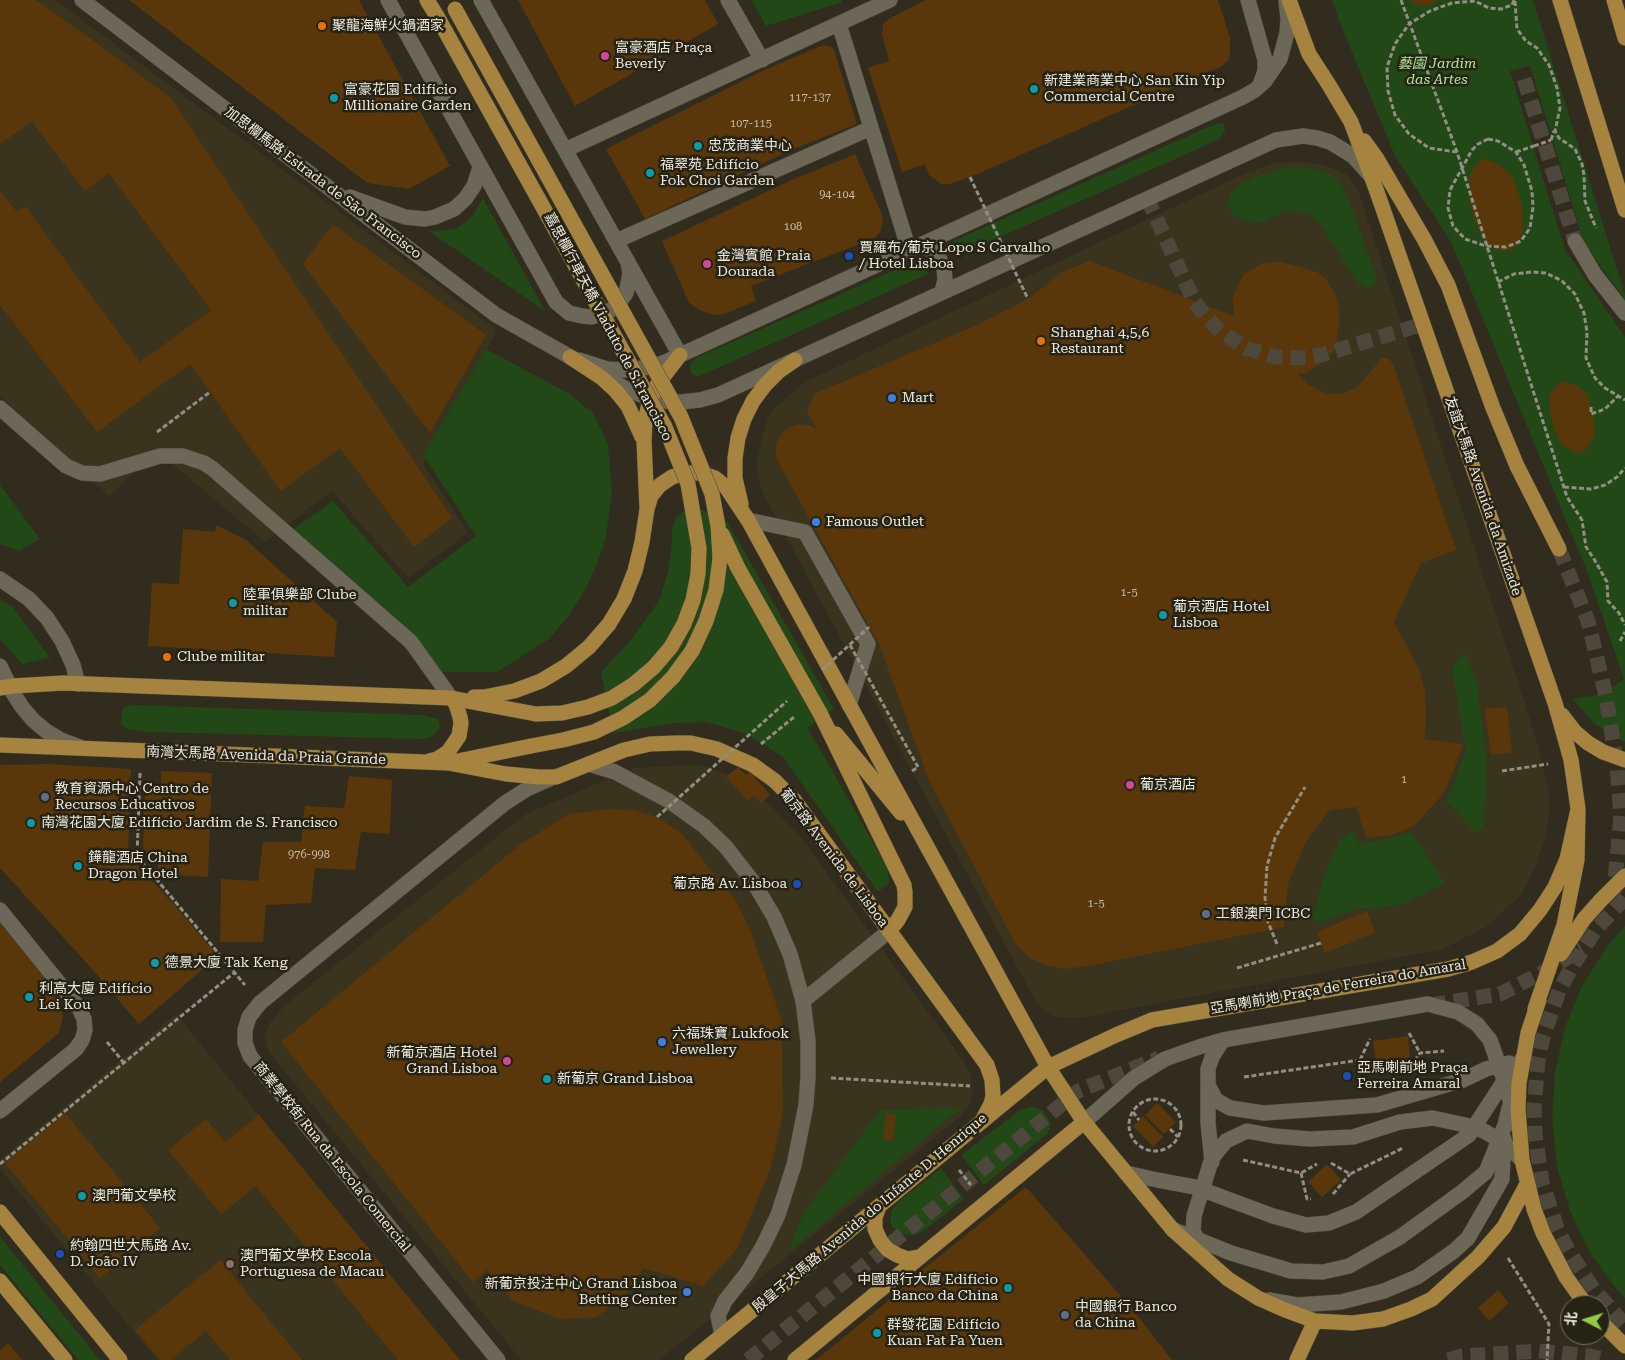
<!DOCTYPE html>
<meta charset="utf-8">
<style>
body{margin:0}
#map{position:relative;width:1625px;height:1360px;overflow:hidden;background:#312c1e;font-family:"Roboto Serif","Noto Sans SC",serif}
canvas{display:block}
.north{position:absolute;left:1560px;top:1295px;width:50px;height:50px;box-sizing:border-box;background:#272314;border:1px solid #767366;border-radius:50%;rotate:275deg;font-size:14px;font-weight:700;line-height:20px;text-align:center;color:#eceae0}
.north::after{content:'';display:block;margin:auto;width:18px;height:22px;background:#8fcd42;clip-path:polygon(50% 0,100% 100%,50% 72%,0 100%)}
</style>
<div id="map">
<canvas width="1625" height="1360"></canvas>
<div class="north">北</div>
</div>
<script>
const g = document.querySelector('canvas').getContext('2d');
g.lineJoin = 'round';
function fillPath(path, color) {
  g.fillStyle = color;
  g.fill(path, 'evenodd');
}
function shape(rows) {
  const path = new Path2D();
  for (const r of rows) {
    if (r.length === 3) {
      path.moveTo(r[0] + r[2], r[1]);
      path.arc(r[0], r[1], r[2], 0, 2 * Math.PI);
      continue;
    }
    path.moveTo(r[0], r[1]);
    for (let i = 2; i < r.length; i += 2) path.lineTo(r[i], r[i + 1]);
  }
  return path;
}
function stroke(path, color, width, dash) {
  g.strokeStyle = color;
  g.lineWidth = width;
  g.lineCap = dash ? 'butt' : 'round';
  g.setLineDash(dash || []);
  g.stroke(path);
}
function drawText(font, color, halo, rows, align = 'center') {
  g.font = font + ' "Roboto Serif","Noto Sans SC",serif';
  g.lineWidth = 5;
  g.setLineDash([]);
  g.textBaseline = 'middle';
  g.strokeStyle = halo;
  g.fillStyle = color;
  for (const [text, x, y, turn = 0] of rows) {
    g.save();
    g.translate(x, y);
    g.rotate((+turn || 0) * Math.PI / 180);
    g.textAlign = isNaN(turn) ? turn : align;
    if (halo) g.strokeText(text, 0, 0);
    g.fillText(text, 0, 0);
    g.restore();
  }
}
fillPath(shape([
 [0,0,56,0,497,330,423,464,468,533,408,578,332,491,265,542,157,451,109,496,0,396],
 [1298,162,1322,164,1345,173,1358,190,1536,738,1550,798,1547,832,1536,865,1521,895,1486,927,1443,949,1085,1017,1067,1018,1052,1016,1037,1004,762,492,756,466,762,436,770,412,805,382,1239,176,1273,163],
 [684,765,703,766,724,773,752,791,773,808,800,836,965,1063,971,1076,972,1094,969,1104,960,1117,659,1360,521,1360,269,1052,264,1038,269,1024,284,1006,526,814,634,768],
 [176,1014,460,1360,157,1360,0,1169,0,1160]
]), '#3a331e');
fillPath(shape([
 [751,0,841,0,842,2,766,26],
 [1332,0,1533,0,1625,295,1625,300,1584,243,1530,66,1510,71,1565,250,1625,337,1625,742,1594,724,1573,699,1602,694,1624,679,1587,571,1451,242,1395,156,1340,23],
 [1217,123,1224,124,1225,131,1220,139,955,257,949,243],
 [1287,167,1318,169,1329,173,1341,184,1349,200,1374,271,1377,279,1373,287,1365,288,1356,281,1321,225,1310,214,1291,211,1281,213,1264,222,1243,221,1233,214,1228,206,1229,196,1238,185,1255,177],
 [483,198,545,311,427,230,438,231,456,229,471,218],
 [922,258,928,274,704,374,698,377,691,373,690,365,696,358],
 [486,349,568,393,593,413,608,444,612,494,606,537,597,564,585,590,568,617,549,639,497,672,438,672,288,533,333,501,408,587,476,536,423,455],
 [0,485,40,539,19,551,0,544],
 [689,507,720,515,728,523,834,709,808,728,888,869,889,883,878,892,783,757,747,734,707,722,673,723,613,733,601,672,630,641,659,601,668,572,672,542,672,529,676,518],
 [0,599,13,607,50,658,22,664,0,639],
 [1464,652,1476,677,1487,763,1484,826,1477,834,1446,801,1466,751,1452,667],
 [136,705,423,715,438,719,440,727,435,734,429,738,421,739,150,732,127,729,121,724,122,710,126,706],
 [1355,831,1359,844,1412,833,1445,883,1403,904,1376,909,1360,908,1323,922,1312,920,1324,875,1341,838],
 [1625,926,1625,1298,1618,1291,1590,1253,1570,1211,1557,1166,1552,1119,1555,1073,1565,1027,1583,984,1609,944],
 [962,1107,791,1250,793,1238,804,1212,880,1110],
 [1030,1107,1036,1107,1043,1111,1049,1119,1050,1128,1047,1134,984,1185,961,1155,1022,1109],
 [941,1168,964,1199,922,1232,912,1235,898,1234,891,1225,891,1211,899,1201],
 [0,1237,100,1360,78,1360,0,1265]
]), '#214816');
fillPath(shape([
 [0,0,36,0,105,49,171,98,452,518,414,547,340,448,281,491,190,364,97,432,0,305,0,191,16,211,26,207,140,362,211,310,109,173,85,191,32,122,0,144],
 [129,0,359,0,450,166,409,189,367,183],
 [518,0,705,0,718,24,575,106],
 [926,0,1218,0,1230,38,1230,54,1229,59,1222,66,980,173,950,184,941,184,929,175,925,164,902,172,868,68,889,61,882,34,883,24,890,18],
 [1409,0,1438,0,1430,5,1421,6],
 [823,45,830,46,834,50,857,124,791,150,645,219,606,149,760,72],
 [855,154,883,217,881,231,875,238,751,286,756,301,721,315,710,314,699,310,689,303,662,241,794,179],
 [1486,159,1498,164,1513,178,1521,200,1523,216,1522,235,1519,243,1513,249,1504,251,1496,249,1489,245,1478,228,1470,205,1469,178,1473,169,1480,160],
 [333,224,486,335,430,433,303,264],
 [1090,261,1234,316,1233,296,1243,275,1262,263,1281,262,1302,267,1317,272,1326,279,1336,296,1339,309,1339,324,1336,348,1325,360,1305,374,1297,373,1307,384,1325,393,1341,394,1357,387,1382,358,1389,358,1394,367,1456,550,1421,563,1394,622,1420,671,1425,692,1426,719,1425,739,1463,744,1452,775,1442,795,1414,826,1392,835,1366,838,1357,807,1330,810,1305,843,1288,884,1284,927,1088,966,1065,969,1046,965,1030,958,1016,945,930,783,879,644,777,460,776,452,776,444,780,436,785,430,792,426,800,424,809,425,817,429,807,412,814,394,977,325,1028,299,1062,272],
 [1565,382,1578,386,1583,390,1587,394,1591,407,1595,430,1594,438,1584,452,1577,453,1570,450,1561,444,1555,432,1550,412,1550,394,1559,383],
 [216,525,246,540,337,622,334,657,148,646,152,583,179,584,183,529,215,532],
 [1507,707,1512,753,1491,755,1485,709],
 [50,764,131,769,128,855,170,900,218,956,139,1024,93,970,0,868,0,765],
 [738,767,746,775,750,771,770,795,761,803,754,795,748,801,726,777],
 [161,771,212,773,208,877,158,874,158,854,143,853,145,788,161,789],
 [349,776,392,780,390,834,361,832,355,870,315,868,311,903,266,905,263,942,220,942,221,879,258,881,263,842,301,842,305,806,344,808],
 [608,809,633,810,657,817,680,832,736,901,749,927,782,1021,783,1113,771,1167,737,1249,703,1286,643,1268,630,1290,597,1317,560,1319,512,1301,487,1270,473,1282,281,1042,521,844,569,814],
 [1367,911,1375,933,1325,953,1317,932],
 [0,923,55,991,61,1004,63,1016,59,1033,0,1082],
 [1408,1036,1410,1058,1376,1062,1373,1041],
 [1157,1103,1176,1122,1164,1134,1145,1115],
 [65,1113,160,1228,100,1278,5,1163],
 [886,1113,896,1114,893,1141,883,1140],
 [259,1115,460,1360,398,1360,256,1186,221,1214,168,1150,206,1119,225,1142],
 [1143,1116,1163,1137,1153,1147,1133,1126],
 [1327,1164,1341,1180,1322,1197,1308,1182],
 [1026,1187,1133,1310,1172,1360,816,1360,883,1305,922,1270],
 [220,1260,302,1360,230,1360,206,1331,171,1360,160,1360,135,1330],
 [1498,1290,1509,1303,1489,1321,1478,1308],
 [8,1343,22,1360,0,1360,0,1350]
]), '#59370a');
stroke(shape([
 [1524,79,1575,241],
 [1147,198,1194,301,1206,317,1221,332,1246,348,1275,357,1306,358,1325,354,1423,324]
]), '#4d483b', 15, [15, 8]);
stroke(shape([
 [1559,549,1588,621,1606,696,1617,767,1621,815,1614,892],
 [1625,898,1596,929,1570,970,1559,991,1543,1037,1538,1061,1534,1109,1535,1134,1542,1182,1557,1228,1568,1250,1594,1290,1625,1325],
 [1431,1005,1500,994,1540,974,1582,949],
 [748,1360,1078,1091,1159,1058],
 [1448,1360,1462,1356,1539,1351,1590,1356,1607,1360]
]), '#4d483b', 15, [15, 8]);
const minor = shape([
 [82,0,496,315,581,363],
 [388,0,556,302,569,313,582,316,592,317,607,312,616,307,626,293,630,274,628,262],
 [481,0,680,355],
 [728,0,762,60],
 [1248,0,1265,60,1265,71,1261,82],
 [839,24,909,250],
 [565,150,890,0],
 [350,197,405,217,425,219,435,217,454,209,465,199,474,186,480,167],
 [616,241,871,128],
 [1575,241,1595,275,1625,313],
 [921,245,931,250,939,258,944,268,945,279,942,292],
 [579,360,607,369,625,370,644,368,663,363,1243,97,1255,90,1265,81,1280,59,1287,33,1288,19,1286,0],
 [605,377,626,389,644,396,662,401,681,402,700,400,718,395,1276,140,1303,136,1317,138,1330,142,1353,156,1369,174],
 [0,408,66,466,82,473,100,474,160,456,183,456,204,463,213,469,411,642,451,698],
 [748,520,805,532,868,644,849,705],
 [0,579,29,599,47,618,62,641,73,665,78,684],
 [0,666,13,693,22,707,33,720,46,731,61,740,80,747],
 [589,764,615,772,669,801,704,826,726,847,754,883,774,917,790,954,803,1001,808,1041,808,1077,806,1105,794,1165,778,1215,763,1246,747,1273,725,1301,718,1316,722,1335],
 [0,910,79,1008,84,1019,85,1030,82,1040,76,1049,0,1111],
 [803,1001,889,931],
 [1223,1040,1212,1057,1208,1069,1208,1085,1216,1100,1230,1108,1264,1113,1377,1105,1463,1080,1486,1069,1509,1063],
 [1208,1088,1208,1123,1212,1162],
 [1084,1122,1134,1078,1165,1059,1199,1047,1223,1040,1428,1004,1458,1012,1477,1024,1490,1040,1508,1091,1515,1124],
 [1126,1173,1157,1180,1195,1187,1273,1216,1306,1225,1329,1223,1356,1212,1469,1135,1504,1081,1523,1058],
 [1174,1230,1231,1253,1291,1271,1323,1272,1349,1266,1400,1237,1462,1192,1486,1172,1505,1125,1509,1108],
 [1201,1244,1193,1232,1194,1216,1212,1158,1226,1141,1247,1131,1274,1136,1310,1139,1353,1137,1400,1122,1433,1118,1474,1127,1484,1131,1504,1143,1522,1160],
 [1269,1300,1297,1305,1341,1302,1384,1291,1417,1277,1454,1251,1468,1238,1502,1179,1504,1139],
 [498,1360,250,1056,245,1043,245,1030,249,1017,260,1003,505,803,527,789,554,777]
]);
const major = shape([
 [427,0,438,18],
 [1289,0,1309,54,1329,85,1351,122,1376,189,1555,703,1571,760,1578,809,1577,860,1564,925,1535,1009],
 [1560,0,1625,210],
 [1614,0,1625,38],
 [1364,141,1377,159,1424,239,1448,285,1493,408,1517,466,1559,549],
 [570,357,602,378,616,391,628,406,642,437],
 [741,504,735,478,735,458,738,438,744,419,753,401,765,385,779,371,795,360],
 [647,509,651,496,660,485,672,477,686,473,701,473,715,478,726,487,748,520,1048,1067,1084,1122,1173,1230,1228,1279,1258,1298,1285,1310,1315,1321,1353,1323,1383,1319,1411,1309,1432,1299,1478,1257,1504,1227,1527,1184],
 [0,688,13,686,63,683,451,698,536,714],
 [474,697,484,697,514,691,541,681,566,666,589,647,609,624,624,599,635,571,642,542,647,509,644,441,645,422,649,403,657,385,680,355],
 [820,713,904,885,905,892,905,907,898,920,889,931],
 [1562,715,1575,732,1588,743,1603,752,1625,760],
 [836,734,901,813],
 [0,745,448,763,531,746],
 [429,761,437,759,448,752,459,736,461,723,460,717,456,704,451,698],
 [448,763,506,774,539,777,556,777,624,750,650,744,677,743,691,743,717,749,753,765,775,781,794,800,987,1065,992,1080,993,1096,991,1104,984,1117],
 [1561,954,1584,919,1601,900,1625,876],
 [1539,1000,1528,1033,1519,1083,1518,1109,1522,1160,1534,1209,1543,1233,1566,1277,1586,1305],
 [879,1206,875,1218,875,1229,880,1240,887,1249,897,1255,908,1259,919,1257],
 [0,1212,120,1360],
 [0,1281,65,1360],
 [1600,1321,1625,1346],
 [692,1360,1048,1067,1116,1035,1152,1020,1448,969,1472,962,1497,951,1520,934,1540,910,1555,887,1567,859,1578,809],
 [795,1360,1084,1122],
 [1297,1360,1315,1321]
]);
stroke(minor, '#4c483b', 16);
stroke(major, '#4c483b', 16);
stroke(shape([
 [1401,0,1457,152,1567,497,1582,520,1586,547,1594,559,1607,582,1608,601,1619,613,1625,625],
 [1515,1,1517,29,1526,41,1537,48,1549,65,1557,88,1560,108,1555,131,1559,138,1575,149,1582,164,1584,175,1585,201,1596,228],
 [1488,139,1498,141,1516,152,1524,165,1532,191,1533,207,1530,228,1521,241,1506,247,1486,246,1465,239,1453,226,1448,208,1450,190,1472,150,1478,144,1488,139],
 [1551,140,1554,131],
 [1457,152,1429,148,1409,134,1395,115,1388,91,1387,67,1395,44,1409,24,1430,11,1452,3,1475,1,1489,8,1501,9,1512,5,1514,0],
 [1516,152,1534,146],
 [1498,282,1514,274,1532,272,1546,273,1562,281,1575,294,1584,313,1587,332,1586,358,1595,378,1605,388,1625,400],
 [1591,407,1591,414,1605,409,1618,396],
 [157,432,210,392],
 [1564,487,1591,489,1605,485,1617,477,1625,468],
 [1620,641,1625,632],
 [761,744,794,717],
 [912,771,918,767],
 [1502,771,1548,764],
 [140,773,137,856,245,985],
 [1277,944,1268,922,1265,898,1267,866,1275,838,1305,787],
 [1237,968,1321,943],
 [1409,1033,1420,1053],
 [107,1042,124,1063],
 [1360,1060,1370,1039],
 [1244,1077,1360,1060,1373,1072,1410,1067,1420,1053,1444,1051],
 [831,1078,970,1086],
 [1155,1125,26],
 [1133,1112,1139,1120],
 [1170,1129,1178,1137],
 [1243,1160,1301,1173,1317,1164],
 [1331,1163,1350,1174,1403,1148],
 [0,1164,235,972],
 [959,1170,971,1185],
 [1301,1173,1307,1199,1311,1199],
 [1333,1194,1350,1174],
 [1508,1258,1549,1324,1547,1360]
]), '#928e82', 3, [5, 2.5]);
stroke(minor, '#6c6756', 15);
stroke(major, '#a68440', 15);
const majorBridge = shape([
 [455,9,681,417,712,494,718,526,720,558,716,590,706,621,692,651,673,677,650,700,623,718,594,732,563,740,531,746],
 [438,18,665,427,688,484,699,548,698,574,693,600,684,624,671,647,654,667,634,684,612,698,588,707,562,713,536,714],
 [722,534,738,568,820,713]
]);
stroke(majorBridge, '#4c483b', 16, []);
stroke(shape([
 [1534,146,1551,140],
 [970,177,1028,299],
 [850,645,918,767],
 [822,670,869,627],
 [657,817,787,701]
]), '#928e82', 3, [5, 2.5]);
stroke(majorBridge, '#a68440', 15);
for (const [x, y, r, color] of [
 [322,26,5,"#e8710a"],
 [605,56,5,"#d1479c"],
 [1034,89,5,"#0f9aa8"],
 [334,98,5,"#0f9aa8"],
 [698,146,5,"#0f9aa8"],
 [650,173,5,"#0f9aa8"],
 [849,256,5,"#1a4fb4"],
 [707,264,5,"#d1479c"],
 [1041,341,5,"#e8710a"],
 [892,398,5,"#3f7fe0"],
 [816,522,5,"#3f7fe0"],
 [233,603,5,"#0f9aa8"],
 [1163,615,5,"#0f9aa8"],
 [167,657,5,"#e8710a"],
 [1130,785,5,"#d1479c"],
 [45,797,5,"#5c6f8a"],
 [31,823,5,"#0f9aa8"],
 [78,866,5,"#0f9aa8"],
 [797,884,5,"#1a4fb4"],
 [1206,914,5,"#5c6f8a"],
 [155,963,5,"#0f9aa8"],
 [29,997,5,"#0f9aa8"],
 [662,1042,5,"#3f7fe0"],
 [507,1061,5,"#d1479c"],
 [1347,1076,5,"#1a4fb4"],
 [547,1079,5,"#0f9aa8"],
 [82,1196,5,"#0f9aa8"],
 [60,1254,5,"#1a4fb4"],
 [230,1264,5,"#8d6e63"],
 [1008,1288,5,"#0f9aa8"],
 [687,1292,5,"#3f7fe0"],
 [1065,1315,5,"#5c6f8a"],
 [877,1333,5,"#0f9aa8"]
]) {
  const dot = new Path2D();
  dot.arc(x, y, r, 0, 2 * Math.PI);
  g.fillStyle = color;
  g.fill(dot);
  stroke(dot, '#272314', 2);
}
drawText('11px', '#c7bdaa', null, [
 ["117-137",810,98],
 ["107-115",751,124],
 ["94-104",837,195],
 ["108",793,227],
 ["1-5",1129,593],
 ["1",1404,780],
 ["976-998",309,855],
 ["1-5",1096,904]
]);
drawText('14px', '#eceae0', '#272314', [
 ["聚龍海鮮火鍋酒家",332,26],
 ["富豪酒店 Praça",615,48],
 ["Beverly",615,64],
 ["新建業商業中心 San Kin Yip",1044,81],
 ["Commercial Centre",1044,97],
 ["富豪花園 Edifício",344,90],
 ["Millionaire Garden",344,106],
 ["忠茂商業中心",708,146],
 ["福翠苑 Edifício",660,165],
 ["Fok Choi Garden",660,181],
 ["賈羅布/葡京 Lopo S Carvalho",859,248],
 ["/ Hotel Lisboa",859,264],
 ["金灣賓館 Praia",717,256],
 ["Dourada",717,272],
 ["Shanghai 4,5,6",1051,333],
 ["Restaurant",1051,349],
 ["Mart",902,398],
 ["Famous Outlet",826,522],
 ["陸軍俱樂部 Clube",243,595],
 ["militar",243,611],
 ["葡京酒店 Hotel",1173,607],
 ["Lisboa",1173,623],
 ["Clube militar",177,657],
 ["葡京酒店",1140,785],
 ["教育資源中心 Centro de",55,789],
 ["Recursos Educativos",55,805],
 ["南灣花園大廈 Edifício Jardim de S. Francisco",41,823],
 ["鏵龍酒店 China",88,858],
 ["Dragon Hotel",88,874],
 ["葡京路 Av. Lisboa",787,884,"right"],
 ["工銀澳門 ICBC",1216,914],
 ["德景大廈 Tak Keng",165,963],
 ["利高大廈 Edifício",39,989],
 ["Lei Kou",39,1005],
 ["六福珠寶 Lukfook",672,1034],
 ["Jewellery",672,1050],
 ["新葡京酒店 Hotel",497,1053,"right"],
 ["Grand Lisboa",497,1069,"right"],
 ["亞馬喇前地 Praça",1357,1068],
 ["Ferreira Amaral",1357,1084],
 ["新葡京 Grand Lisboa",557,1079],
 ["澳門葡文學校",92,1196],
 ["約翰四世大馬路 Av.",70,1246],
 ["D. João IV",70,1262],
 ["澳門葡文學校 Escola",240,1256],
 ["Portuguesa de Macau",240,1272],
 ["中國銀行大廈 Edifício",998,1280,"right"],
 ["Banco da China",998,1296,"right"],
 ["新葡京投注中心 Grand Lisboa",677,1284,"right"],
 ["Betting Center",677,1300,"right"],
 ["中國銀行 Banco",1075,1307],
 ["da China",1075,1323],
 ["群發花園 Edifício",887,1325],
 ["Kuan Fat Fa Yuen",887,1341]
], 'left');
drawText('italic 14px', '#a9e89a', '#272314', [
 ["藝園 Jardim",1437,64],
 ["das Artes",1437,80]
]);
drawText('14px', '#eceae0', '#272314', [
 ["加思欄馬路 Estrada de São Francisco",323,183,37],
 ["嘉思欄行車天橋 Viaduto de S.Francisco",608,327,62],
 ["友誼大馬路 Avenida da Amizade",1483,496,71],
 ["南灣大馬路 Avenida da Praia Grande",266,756,2],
 ["葡京路 Avenida de Lisboa",834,858,53],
 ["亞馬喇前地 Praça de Ferreira do Amaral",1338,987,-10],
 ["商業學校街 Rua da Escola Comercial",332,1157,51],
 ["殷皇子大馬路 Avenida do Infante D. Henrique",870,1213,-40]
]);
</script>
